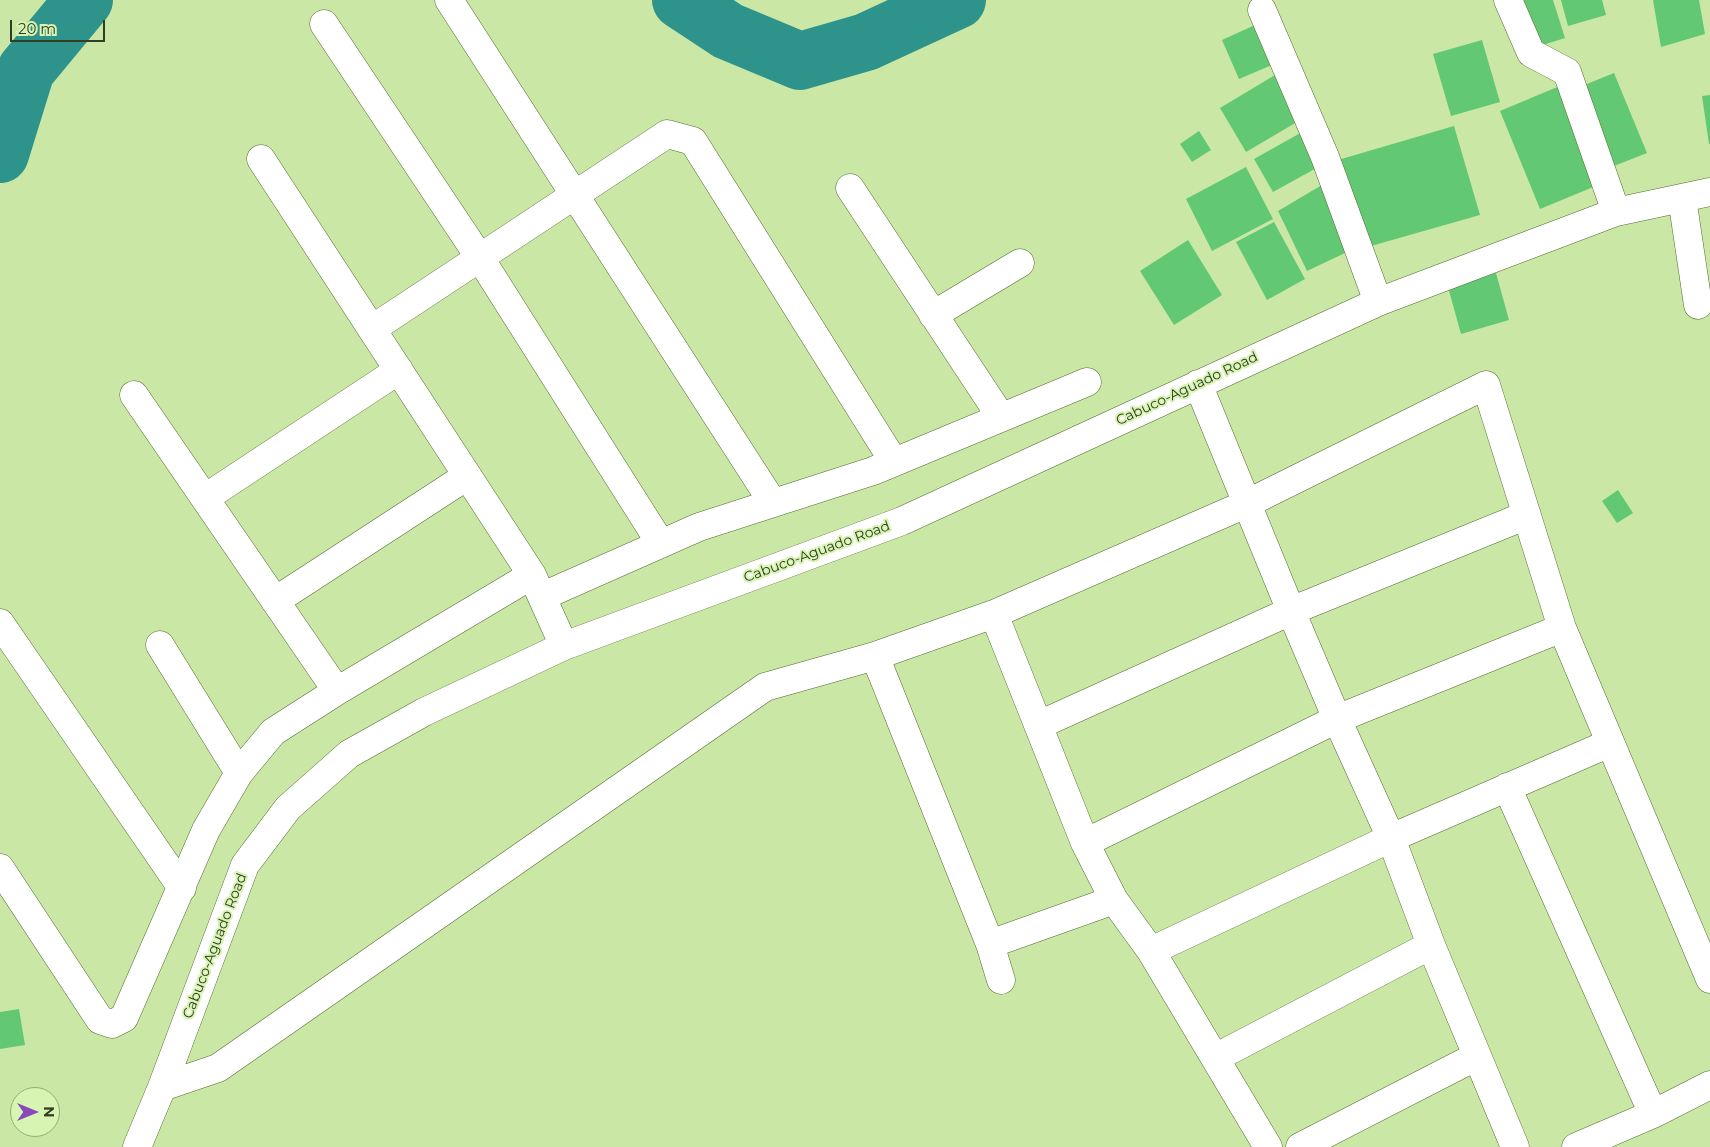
<!DOCTYPE html>
<style>
body{margin:0}
#map{position:relative;width:1710px;height:1147px;overflow:hidden;background:#cae7a5;font-family:Montserrat,sans-serif}
canvas{display:block}
.north{position:absolute;left:10px;top:1087px;width:50px;height:50px;box-sizing:border-box;background:#d7f4b2;border:1px solid #95ab79;border-radius:50%;rotate:90deg;font-size:14px;font-weight:700;line-height:20px;text-align:center;color:#323d23}
.north::after{content:'';display:block;margin:auto;width:18px;height:22px;background:#8947bb;clip-path:polygon(50% 0,100% 100%,50% 72%,0 100%)}
.scale{position:absolute;left:10px;top:20px;width:95px;height:22px;box-sizing:border-box;border:2px solid #323d23;border-top:0;padding-left:6px;font-size:15px;line-height:18px;white-space:nowrap;color:#323d23;-webkit-text-stroke:4px #d7f4b2;paint-order:stroke}
</style>
<div id="map">
<canvas width="1710" height="1147"></canvas>
<div class="north">N</div>
<div class="scale">20 m</div>
</div>
<script>
const g = document.querySelector('canvas').getContext('2d');
g.lineJoin = 'round';
function shape(rows) {
  const path = new Path2D();
  for (const r of rows) {
    path.moveTo(r[0], r[1]);
    for (let i = 2; i < r.length; i += 2) path.lineTo(r[i], r[i + 1]);
  }
  return path;
}
function stroke(path, color, width, dash) {
  g.strokeStyle = color;
  g.lineWidth = width;
  g.lineCap = dash ? 'butt' : 'round';
  g.setLineDash(dash || []);
  g.stroke(path);
}
function fillPath(path, color) {
  g.fillStyle = color;
  g.fill(path, 'evenodd');
}
function drawText(font, color, halo, rows, align = 'center') {
  g.font = font + ' Montserrat,sans-serif';
  g.lineWidth = 4;
  g.setLineDash([]);
  g.textBaseline = 'middle';
  g.strokeStyle = halo;
  g.fillStyle = color;
  for (const [text, x, y, turn = 0] of rows) {
    g.save();
    g.translate(x, y);
    g.rotate((+turn || 0) * Math.PI / 180);
    g.textAlign = isNaN(turn) ? turn : align;
    if (halo) g.strokeText(text, 0, 0);
    g.fillText(text, 0, 0);
    g.restore();
  }
}
stroke(shape([
 [681,0,728,31,800,61,866,42,957,0],
 [0,154,26,70,84,0]
]), '#2e938b', 58);
fillPath(shape([
 [1515,0,1553,0,1565,38,1530,49],
 [1561,0,1602,0,1606,15,1568,26],
 [1653,0,1699,0,1705,34,1661,47],
 [1255,25,1272,65,1239,79,1222,40],
 [1482,40,1500,102,1451,116,1433,54],
 [1614,73,1647,153,1614,166,1582,86],
 [1275,75,1302,119,1246,152,1220,108],
 [1562,85,1603,183,1540,209,1500,111],
 [1710,95,1710,144,1709,144,1702,96],
 [1454,126,1480,215,1364,248,1338,160],
 [1199,131,1211,150,1192,162,1180,144],
 [1304,131,1322,165,1273,192,1254,159],
 [1246,167,1273,219,1212,251,1186,199],
 [1327,182,1345,253,1307,271,1278,211],
 [1274,222,1305,279,1267,300,1236,242],
 [1188,240,1222,295,1174,325,1140,271],
 [1496,273,1509,320,1461,334,1448,287],
 [1618,490,1633,513,1617,523,1602,501],
 [19,1009,25,1045,0,1049,0,1012]
]), '#63c874');
const minor = shape([
 [449,0,773,503],
 [1508,0,1531,53,1567,72,1616,212],
 [1262,10,1325,157,1378,302],
 [324,24,480,258,661,544],
 [261,159,532,575],
 [850,188,1001,417],
 [1682,198,1698,305],
 [933,315,1020,263],
 [372,329,667,134,693,141,894,462],
 [1198,384,1291,611,1337,719,1391,838,1431,945,1515,1147],
 [134,395,337,691],
 [205,498,399,370],
 [543,596,699,527,873,471,1087,382],
 [275,601,467,476],
 [994,614,1085,843,1114,900],
 [0,623,182,888],
 [160,645,239,773],
 [875,656,994,614,1246,504,1486,385,1562,628,1710,979],
 [1039,725,1291,611,1527,515],
 [1507,787,1653,1114],
 [1085,843,1337,719,1562,628],
 [0,868,100,1020,112,1024,124,1018,206,830,239,773,273,732,337,691,532,575,564,646],
 [1151,951,1391,838,1610,743],
 [1001,980,990,944,1114,900,1151,951,1268,1147],
 [1215,1058,1431,945],
 [162,1087,218,1068,765,687,875,656,990,944],
 [137,1147,162,1087,245,865,288,808,349,754,424,712,564,646,902,521,1378,302,1616,212,1710,192],
 [1300,1147,1477,1056],
 [1576,1147,1653,1114,1710,1085]
]);
stroke(minor, '#546d30', 29);
stroke(minor, '#fff', 28);
drawText('14px', '#323d23', '#d7f4b2', [
 ["Cabuco-Aguado Road",1187,389,-25],
 ["Cabuco-Aguado Road",817,552,-20],
 ["Cabuco-Aguado Road",215,946,-69]
]);
</script>
